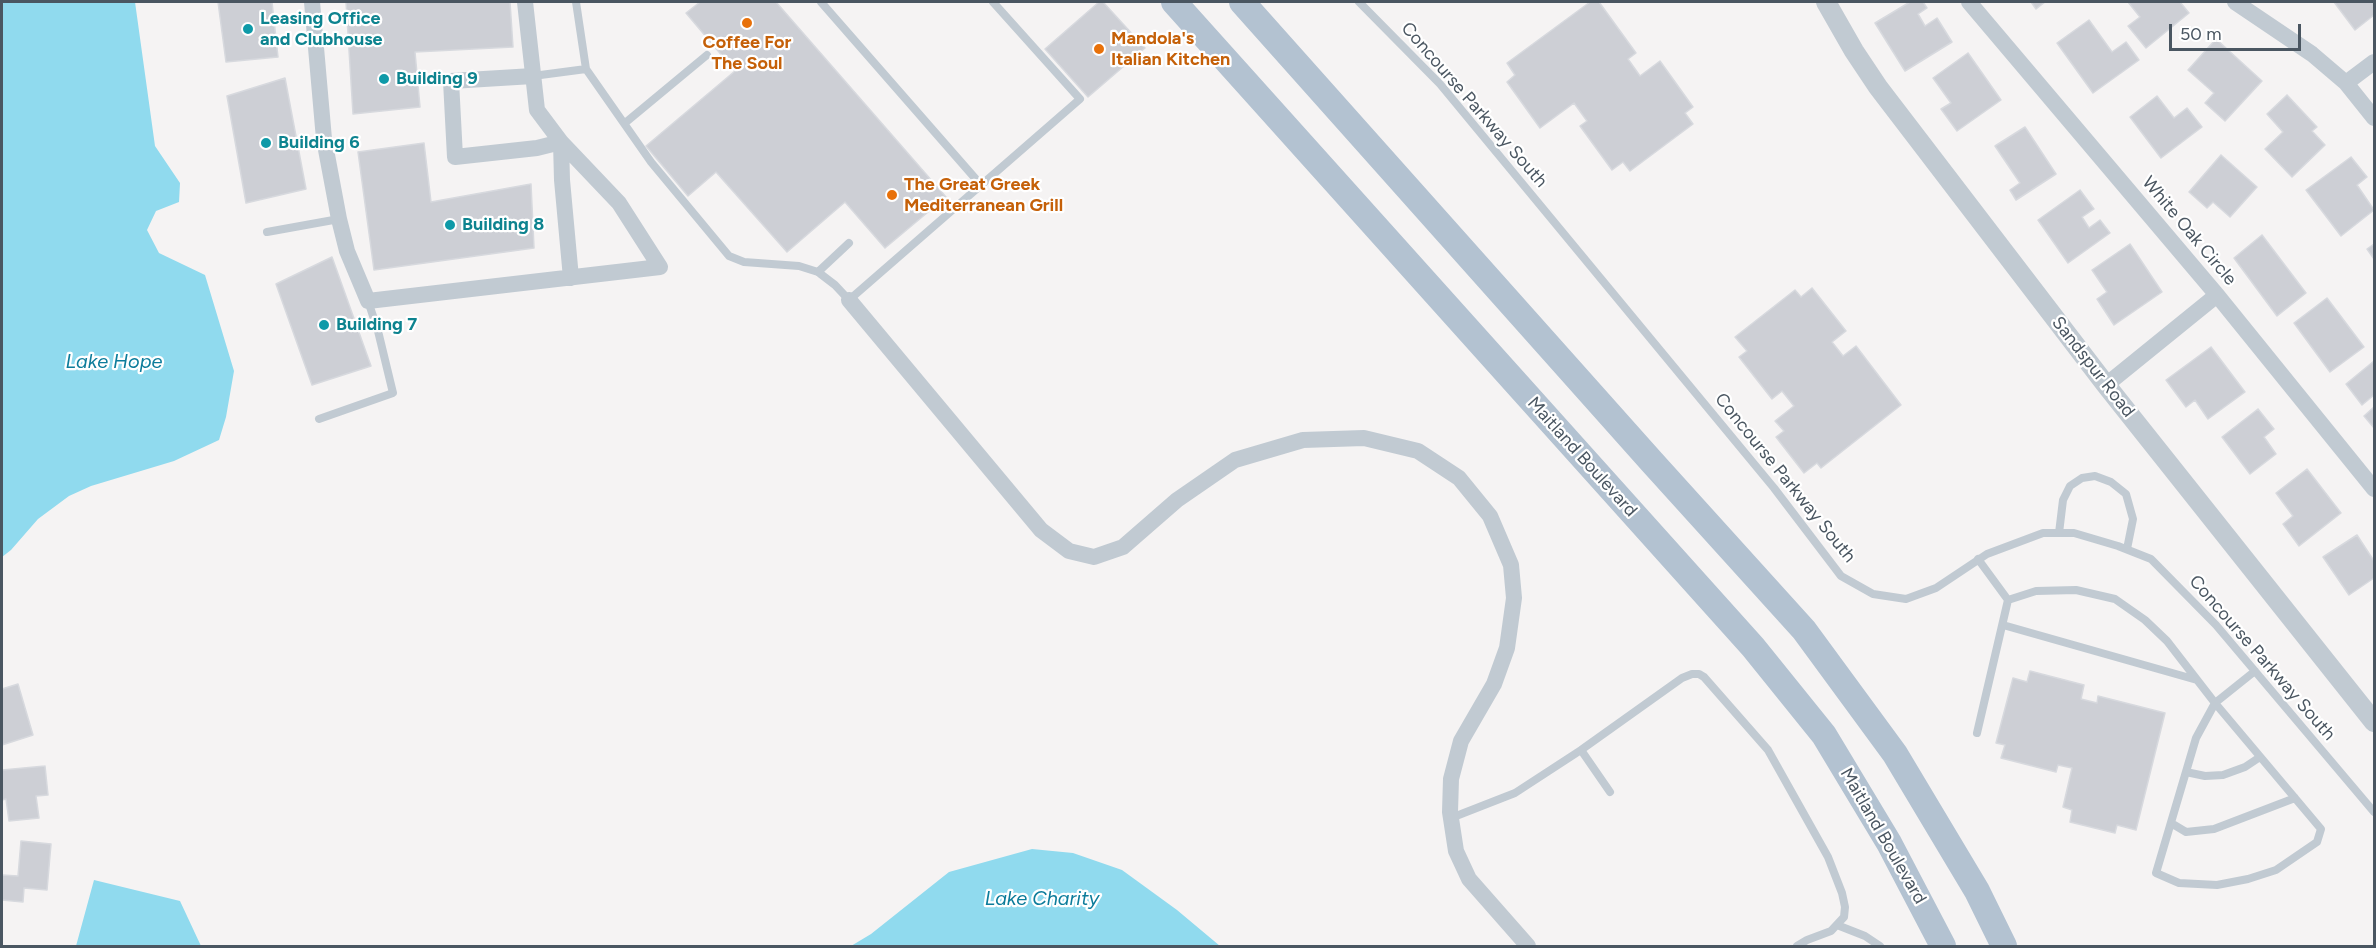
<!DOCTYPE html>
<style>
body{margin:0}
#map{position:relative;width:2376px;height:948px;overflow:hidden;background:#f5f3f3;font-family:Figtree,sans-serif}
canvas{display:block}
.frame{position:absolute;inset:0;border:3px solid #4a5661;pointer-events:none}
.scale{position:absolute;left:2169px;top:24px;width:132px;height:27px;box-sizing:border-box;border:3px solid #4a5661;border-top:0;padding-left:8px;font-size:18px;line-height:21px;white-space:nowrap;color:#4a5661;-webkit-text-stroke:4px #fff;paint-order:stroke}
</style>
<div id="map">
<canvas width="2376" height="948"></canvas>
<div class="frame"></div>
<div class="scale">50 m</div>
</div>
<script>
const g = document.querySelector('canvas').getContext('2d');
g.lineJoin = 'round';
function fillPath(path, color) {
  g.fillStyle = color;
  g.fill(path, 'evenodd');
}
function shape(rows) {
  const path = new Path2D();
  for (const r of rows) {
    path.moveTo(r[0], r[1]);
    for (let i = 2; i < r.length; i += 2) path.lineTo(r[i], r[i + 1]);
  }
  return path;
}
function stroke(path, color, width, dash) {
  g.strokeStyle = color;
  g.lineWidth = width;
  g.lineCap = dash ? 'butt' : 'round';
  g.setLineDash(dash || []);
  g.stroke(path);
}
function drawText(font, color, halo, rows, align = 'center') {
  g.font = font + ' Figtree,sans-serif';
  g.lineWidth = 4.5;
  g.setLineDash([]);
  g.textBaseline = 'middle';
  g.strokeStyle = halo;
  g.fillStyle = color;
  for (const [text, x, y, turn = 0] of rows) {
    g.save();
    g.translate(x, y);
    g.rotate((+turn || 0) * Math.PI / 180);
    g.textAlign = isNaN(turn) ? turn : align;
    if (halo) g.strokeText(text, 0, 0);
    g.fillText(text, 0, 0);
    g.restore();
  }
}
fillPath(shape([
 [2,2,135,2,155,146,180,183,179,202,156,211,147,230,159,253,205,275,234,371,226,417,219,440,174,461,91,486,69,496,38,519,11,550,2,557],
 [1032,849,1073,853,1122,870,1177,910,1220,946,851,946,871,934,949,872],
 [94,880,180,901,201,946,76,946]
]), '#90daee');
const building = shape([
 [218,2,272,2,278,57,226,62,218,2],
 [346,2,510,2,513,47,415,52,420,107,353,114,346,2],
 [700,2,776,2,946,197,885,248,845,202,787,252,716,172,688,196,646,146,735,71,686,13,700,2],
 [1099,2,1103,2,1145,48,1088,97,1045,49,1099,2],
 [1590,2,1599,2,1636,53,1628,59,1640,76,1660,61,1693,107,1685,113,1693,124,1630,171,1623,162,1612,170,1580,126,1587,121,1574,103,1540,128,1507,82,1515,75,1507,63,1590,2],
 [1910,2,1923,2,1927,8,1918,14,1925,26,1937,18,1952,42,1905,71,1875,23,1910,2],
 [2031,2,2045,2,2036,9,2031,2],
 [2128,2,2180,2,2189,13,2146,48,2128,26,2140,17,2128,2],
 [2334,2,2374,2,2374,15,2355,30,2334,2],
 [2089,20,2112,52,2126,42,2139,60,2093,93,2057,43,2089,20],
 [2216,39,2262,81,2225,121,2205,103,2214,93,2188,70,2216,39],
 [1968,53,2001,100,1957,131,1941,109,1951,103,1933,78,1968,53],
 [285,78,306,189,246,203,227,96,285,78],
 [2287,95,2317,127,2312,131,2325,145,2292,177,2265,149,2283,132,2267,114,2287,95],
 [2157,96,2174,118,2187,108,2202,127,2161,158,2130,117,2157,96],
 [2025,127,2056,174,2016,200,2010,190,2020,183,1995,146,2025,127],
 [424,143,431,202,531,184,534,248,374,270,358,152,424,143],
 [2221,155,2257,187,2230,217,2213,202,2207,208,2189,192,2221,155],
 [2351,157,2367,177,2357,185,2374,210,2341,236,2306,190,2351,157],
 [2080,190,2094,209,2082,217,2089,228,2100,220,2110,233,2068,263,2038,220,2080,190],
 [2262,235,2306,293,2277,316,2234,258,2262,235],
 [2130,244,2162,292,2114,325,2097,299,2107,292,2092,270,2130,244],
 [2374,244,2374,259,2367,249,2374,244],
 [332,257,371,366,312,385,276,284,332,257],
 [1812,288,1846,331,1832,342,1843,356,1856,346,1901,405,1821,468,1817,463,1804,473,1776,437,1784,431,1775,421,1794,406,1782,391,1772,399,1739,357,1747,351,1735,337,1795,290,1801,297,1812,288],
 [2327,298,2364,347,2330,372,2294,323,2327,298],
 [2211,347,2245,392,2208,419,2195,400,2186,407,2166,380,2211,347],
 [2374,361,2374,395,2362,405,2346,384,2374,361],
 [2374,407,2374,428,2364,416,2374,407],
 [2258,409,2274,429,2264,437,2276,454,2250,474,2222,437,2258,409],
 [2307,469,2341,513,2299,546,2283,524,2293,516,2276,493,2307,469],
 [2357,535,2374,561,2374,578,2349,595,2323,557,2357,535],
 [2030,671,2084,685,2081,699,2097,703,2098,696,2165,713,2136,830,2117,825,2115,833,2070,822,2072,810,2063,807,2072,768,2058,765,2056,772,2001,758,2005,745,1996,743,2013,678,2027,682,2030,671],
 [18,684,33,735,2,745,2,689,18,684],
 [45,766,48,795,36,796,39,818,9,821,6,799,2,800,2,770,45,766],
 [21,841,51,844,47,890,24,888,23,902,2,900,2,875,18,876,21,841]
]);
fillPath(building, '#cdcfd5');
stroke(building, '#d7d9de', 1.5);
stroke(shape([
 [821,2,981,185],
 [1359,2,1440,84,1774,488,1841,576,1873,594,1906,599,1936,588,1987,554,2043,533,2074,533,2118,546,2151,559,2216,625,2374,812],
 [586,69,651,162,729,256,744,262,799,266,818,272,835,285,849,300,1080,99,993,2],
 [533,76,586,69,576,2],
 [625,123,707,55],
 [267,232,339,219],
 [818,272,849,243],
 [319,419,393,393,378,331,368,301],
 [2059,533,2063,500,2070,486,2082,478,2095,476,2111,482,2126,494,2133,519,2127,549],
 [1978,559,2008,600],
 [2003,625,2197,680],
 [1977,733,2008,600,2036,591,2076,590,2115,599,2145,620,2167,641,2215,703,2321,829,2317,842,2276,870,2248,879,2217,885,2179,883,2156,873,2196,738,2215,703,2255,671],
 [1581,750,1610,792],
 [2186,772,2205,776,2223,775,2245,767,2260,757],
 [1451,818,1515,793,1581,750,1682,678,1692,674,1699,674,1704,677,1768,750,1828,857,1842,893,1845,907,1844,917,1831,931,1807,940,1797,946],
 [2171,823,2186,832,2214,829,2295,798],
 [1837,925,1865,936,1880,946]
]), '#c1cad2', 8);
stroke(shape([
 [312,2,324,139,339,219,347,251,368,301,660,267,619,203,561,142,537,110,525,2],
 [1969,2,2217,295,2374,489],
 [2235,2,2312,54,2346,83,2374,118],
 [533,76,451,81,455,157,537,148,561,142,562,180,571,278],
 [2346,83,2374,62],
 [849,300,1041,530,1069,551,1094,557,1123,547,1177,500,1235,460,1303,440,1364,438,1418,451,1459,478,1490,516,1511,565,1514,598,1507,648,1494,684,1461,741,1451,779,1450,812,1456,851,1469,879,1528,946],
 [2106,385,2217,295]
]), '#c1cad2', 16);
stroke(shape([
 [1826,2,1854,51,1878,87,2106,385,2374,722]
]), '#c1cad2', 20);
stroke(shape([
 [1174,2,1753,647,1824,735,1889,843,1943,946],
 [1242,2,1652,462,1804,630,1895,754,1977,891,2004,946]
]), '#b3c2d1', 26);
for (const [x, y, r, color] of [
 [747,23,6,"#e8710a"],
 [248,29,6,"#0f9aa8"],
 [1099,49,6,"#e8710a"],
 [384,79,6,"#0f9aa8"],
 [266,143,6,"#0f9aa8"],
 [892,195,6,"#e8710a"],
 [450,225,6,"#0f9aa8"],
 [324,325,6,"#0f9aa8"]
]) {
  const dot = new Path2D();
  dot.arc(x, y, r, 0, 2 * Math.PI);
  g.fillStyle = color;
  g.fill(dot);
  stroke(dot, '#fff', 2);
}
drawText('bold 18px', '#0d838f', '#fff', [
 ["Leasing Office",260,19],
 ["and Clubhouse",260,40],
 ["Building 9",396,79],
 ["Building 6",278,143],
 ["Building 8",462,225],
 ["Building 7",336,325]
], 'left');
drawText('bold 18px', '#c56008', '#fff', [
 ["Mandola's",1111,39],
 ["Italian Kitchen",1111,60],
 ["Coffee For",747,43,"center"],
 ["The Soul",747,64,"center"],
 ["The Great Greek",904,185],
 ["Mediterranean Grill",904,206]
], 'left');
drawText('18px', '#4a5661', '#fff', [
 ["Concourse Parkway South",1474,105,49],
 ["White Oak Circle",2189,231,50],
 ["Sandspur Road",2093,367,52],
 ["Maitland Boulevard",1582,457,48],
 ["Concourse Parkway South",1785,478,51],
 ["Concourse Parkway South",2262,658,49],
 ["Maitland Boulevard",1883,836,60]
]);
drawText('italic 20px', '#0c7c9b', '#fff', [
 ["Lake Hope",114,362],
 ["Lake Charity",1042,899]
]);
</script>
